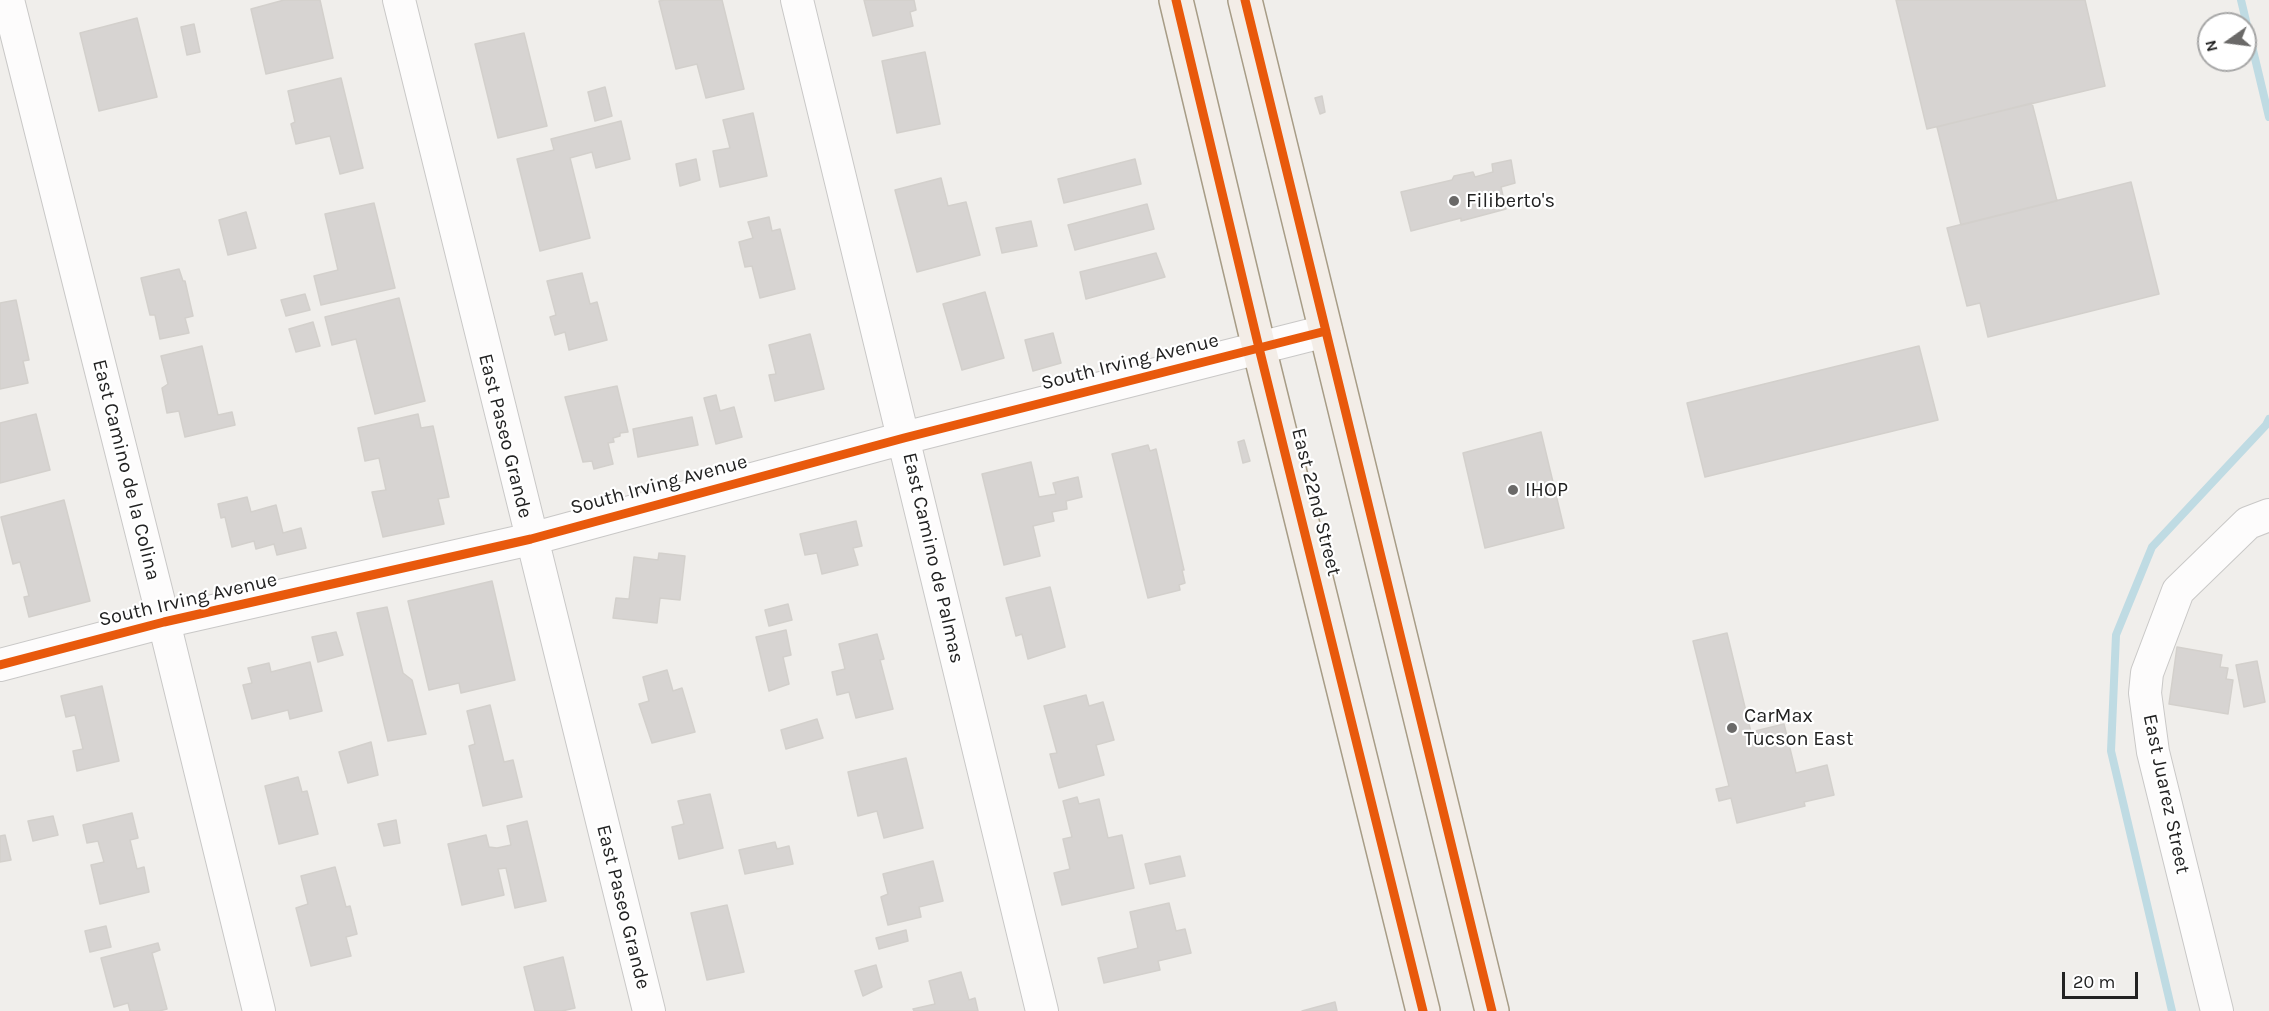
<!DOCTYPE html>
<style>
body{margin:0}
#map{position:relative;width:2269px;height:1011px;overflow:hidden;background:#f0eeeb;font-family:Karla,sans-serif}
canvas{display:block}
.north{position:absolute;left:2197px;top:12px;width:60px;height:60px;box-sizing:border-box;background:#fff;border:2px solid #a7a7a7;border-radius:50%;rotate:256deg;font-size:16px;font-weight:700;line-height:24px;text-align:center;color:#222}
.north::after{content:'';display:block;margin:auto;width:21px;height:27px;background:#6a6968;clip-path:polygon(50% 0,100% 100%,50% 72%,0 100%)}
.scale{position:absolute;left:2062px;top:972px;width:76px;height:27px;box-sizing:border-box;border:3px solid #222;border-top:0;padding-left:8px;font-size:18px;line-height:21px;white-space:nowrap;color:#222;-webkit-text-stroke:4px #fff;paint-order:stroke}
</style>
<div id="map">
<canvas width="2269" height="1011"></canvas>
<div class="north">N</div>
<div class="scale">20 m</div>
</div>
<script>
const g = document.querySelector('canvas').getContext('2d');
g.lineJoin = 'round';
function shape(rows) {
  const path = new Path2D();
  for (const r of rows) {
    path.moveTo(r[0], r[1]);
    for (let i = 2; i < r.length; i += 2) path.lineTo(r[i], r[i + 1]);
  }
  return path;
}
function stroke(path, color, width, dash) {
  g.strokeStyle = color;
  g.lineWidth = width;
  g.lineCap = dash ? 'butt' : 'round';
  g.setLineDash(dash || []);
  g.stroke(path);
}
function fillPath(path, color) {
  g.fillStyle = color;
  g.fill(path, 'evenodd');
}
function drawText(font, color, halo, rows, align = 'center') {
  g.font = font + ' Karla,sans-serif';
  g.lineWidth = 4.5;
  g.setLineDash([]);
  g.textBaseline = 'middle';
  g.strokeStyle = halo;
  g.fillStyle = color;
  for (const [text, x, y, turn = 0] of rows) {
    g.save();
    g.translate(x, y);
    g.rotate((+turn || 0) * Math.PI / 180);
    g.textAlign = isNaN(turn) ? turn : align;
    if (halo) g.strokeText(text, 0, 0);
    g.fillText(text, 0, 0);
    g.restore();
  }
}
stroke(shape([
 [2241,0,2269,117],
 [2172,1011,2111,751,2116,635,2152,547,2266,425,2269,419]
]), '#bfdbe3', 8);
const building = shape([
 [320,0,333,58,266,74,251,9,284,0,320,0],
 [665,0,722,0,744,89,706,98,697,64,676,69,659,1,665,0],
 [864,0,914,0,916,10,910,12,913,26,873,36,864,0],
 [1896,0,2085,0,2105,86,1927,129,1896,0],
 [137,18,157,97,99,111,80,33,137,18],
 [194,24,200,52,187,55,181,27,194,24],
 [524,33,547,126,498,138,475,44,524,33],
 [925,52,940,124,897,133,882,61,925,52],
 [341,78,363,168,340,174,330,136,296,144,291,124,295,122,288,91,341,78],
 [605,87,612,116,595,121,588,92,605,87],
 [1322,96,1325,112,1320,114,1315,98,1322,96],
 [2032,103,2057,201,1961,225,1937,127,2032,103],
 [753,113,767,176,720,187,713,151,730,148,723,120,753,113],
 [621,121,630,159,596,168,592,152,570,158,590,238,540,251,517,159,554,150,551,139,621,121],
 [696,159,700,180,680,186,676,164,696,159],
 [1135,159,1141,184,1064,203,1058,179,1135,159],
 [1511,160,1515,183,1501,187,1506,209,1461,221,1461,218,1411,231,1401,192,1452,180,1454,176,1473,172,1475,177,1493,172,1492,164,1511,160],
 [941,178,948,206,966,202,980,255,917,272,895,190,941,178],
 [2131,182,2159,294,1988,337,1980,303,1967,306,1947,228,2131,182],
 [374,203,395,288,321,305,314,276,338,270,325,214,374,203],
 [1147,204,1154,229,1075,250,1068,225,1147,204],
 [246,212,256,248,228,255,219,220,246,212],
 [769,217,772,231,780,229,795,289,760,298,752,266,745,267,739,242,753,238,748,222,769,217],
 [1031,221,1037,246,1002,253,996,228,1031,221],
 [1156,253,1165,277,1086,299,1080,272,1156,253],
 [179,269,183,281,185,281,193,316,185,318,189,333,160,339,155,315,150,315,141,278,179,269],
 [582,273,590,304,597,302,607,340,569,350,565,332,555,335,550,317,556,315,547,281,582,273],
 [985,292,1004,358,962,370,943,304,985,292],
 [305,294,310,310,286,316,281,300,305,294],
 [399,298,425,401,375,414,356,339,332,345,325,317,399,298],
 [16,300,29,360,23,361,28,383,0,389,0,303,16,300],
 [313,322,320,346,296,352,289,329,313,322],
 [1053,333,1061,363,1033,371,1025,340,1053,333],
 [810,334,824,389,775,401,769,375,776,374,769,345,810,334],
 [202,346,218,415,232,412,235,425,185,437,179,411,167,413,162,388,168,384,161,356,202,346],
 [1919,346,1938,420,1705,477,1687,403,1919,346],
 [617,386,628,432,620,433,620,436,613,438,614,442,608,443,613,464,594,469,592,461,583,462,565,397,617,386],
 [716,395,720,411,734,407,742,437,716,444,704,398,716,395],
 [36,414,50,470,0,483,0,423,36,414],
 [418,414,421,428,433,426,449,497,438,499,444,524,383,537,372,492,386,490,379,458,365,461,358,428,418,414],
 [692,417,698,445,638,457,633,429,692,417],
 [1541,432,1564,528,1485,548,1463,453,1541,432],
 [1244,440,1250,461,1243,463,1238,442,1244,440],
 [1148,445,1150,451,1156,449,1184,570,1182,570,1185,583,1179,585,1180,590,1148,598,1112,454,1148,445],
 [1031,462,1039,497,1056,494,1053,483,1078,477,1082,497,1066,501,1067,509,1052,512,1054,521,1033,526,1040,556,1004,565,982,474,1031,462],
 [247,497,251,512,276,505,283,533,301,528,306,548,277,555,274,544,256,549,254,541,232,547,225,517,221,518,218,504,247,497],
 [64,500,90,601,29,617,24,597,29,596,20,562,13,564,1,517,64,500],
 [856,521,862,546,853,548,858,565,822,574,817,553,805,555,800,534,856,521],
 [659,553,685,556,680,600,660,598,657,623,613,618,616,598,629,599,634,557,658,560,659,553],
 [492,581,515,680,461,693,459,683,429,690,408,601,492,581],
 [1050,587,1065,647,1028,659,1022,634,1016,636,1006,598,1050,587],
 [788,604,792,620,769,626,765,610,788,604],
 [387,607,403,673,412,680,426,734,388,741,357,613,387,607],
 [786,630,791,655,783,657,789,684,769,691,756,637,786,630],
 [336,632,343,655,318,662,312,637,336,632],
 [1727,633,1751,732,1784,724,1796,773,1827,765,1834,795,1804,802,1805,806,1737,823,1731,798,1719,801,1716,789,1729,786,1693,641,1727,633],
 [877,634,884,659,880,660,893,709,856,718,849,692,837,695,832,672,845,669,839,644,877,634],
 [2177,647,2222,655,2220,667,2228,668,2226,679,2233,680,2228,714,2169,704,2177,647],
 [2257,661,2265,702,2244,707,2236,665,2257,661],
 [310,662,322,711,290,719,288,710,252,719,243,685,252,683,248,668,269,663,271,672,310,662],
 [667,670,673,691,682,688,695,732,652,743,639,704,649,701,643,677,667,670],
 [102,686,119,761,77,771,73,751,83,749,75,715,66,717,61,696,102,686],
 [1086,695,1089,706,1103,702,1114,740,1096,745,1104,775,1059,788,1050,754,1057,753,1044,706,1086,695],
 [490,705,504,762,513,760,522,797,483,806,469,746,475,744,467,711,490,705],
 [817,719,823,738,786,749,781,730,817,719],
 [371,742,378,775,348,783,339,752,371,742],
 [906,758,923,828,884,838,877,811,858,816,848,772,906,758],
 [298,777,302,792,307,791,318,834,279,844,265,786,298,777],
 [710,794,723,848,679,859,672,827,684,824,678,801,710,794],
 [1077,797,1079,804,1099,799,1108,838,1122,835,1134,888,1062,905,1054,873,1070,869,1063,839,1072,837,1063,801,1077,797],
 [132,813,138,838,130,840,137,869,144,867,149,892,100,904,91,865,104,862,98,841,87,843,83,825,132,813],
 [53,816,58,835,33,841,28,821,53,816],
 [396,820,400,843,384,846,378,824,396,820],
 [527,821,546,901,515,908,506,868,498,869,504,895,462,905,448,844,486,835,489,847,497,848,511,845,507,826,527,821],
 [5,835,11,860,0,862,0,836,5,835],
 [775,842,777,849,789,846,793,864,745,874,739,850,775,842],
 [1180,856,1185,876,1150,884,1145,864,1180,856],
 [933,861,943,901,919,907,921,917,888,925,881,897,888,894,883,874,933,861],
 [335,867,346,907,350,906,357,934,346,937,351,956,311,966,296,908,308,904,301,876,335,867],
 [1169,903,1176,931,1185,929,1191,953,1158,961,1160,970,1104,983,1098,958,1138,948,1130,912,1169,903],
 [727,905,744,972,707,980,691,913,727,905],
 [106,926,111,947,90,952,85,931,106,926],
 [906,930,908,941,879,949,876,938,906,930],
 [158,943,160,950,152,953,167,1009,159,1011,130,1011,128,1003,114,1007,101,958,158,943],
 [563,957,575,1008,562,1011,535,1011,524,967,563,957],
 [876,965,882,987,863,996,855,971,876,965],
 [961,972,969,1000,975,998,978,1011,914,1011,913,1009,935,1004,929,981,961,972],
 [1335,1002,1337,1011,1302,1011,1335,1002]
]);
fillPath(building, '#d7d4d2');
stroke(building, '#d3d0cc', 1.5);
const minor = shape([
 [8,0,164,622,259,1011],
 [399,0,649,1011],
 [797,0,1042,1011],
 [0,665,164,622,531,539,904,438,1326,331],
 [2217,1011,2153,752,2145,693,2147,673,2178,591,2248,523,2269,515]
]);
const major = shape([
 [1176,0,1259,348,1423,1011],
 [1245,0,1492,1011]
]);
stroke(minor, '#c9c8c7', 34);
stroke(major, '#a79c86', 36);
stroke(minor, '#fdfcfc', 32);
stroke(major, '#f3ede7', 33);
stroke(shape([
 [1176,0,1259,348,1423,1011],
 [1245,0,1492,1011],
 [0,665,164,622,531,539,904,438,1326,331]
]), '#e8590c', 9);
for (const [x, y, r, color] of [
 [1454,201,6,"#6a6968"],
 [1513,490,6,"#6a6968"],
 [1732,728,6,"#6a6968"]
]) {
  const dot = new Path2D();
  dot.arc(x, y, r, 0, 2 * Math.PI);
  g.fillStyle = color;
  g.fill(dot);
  stroke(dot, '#fff', 2);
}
drawText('20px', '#222', '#fff', [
 ["Filiberto's",1466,201],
 ["IHOP",1525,490],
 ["CarMax",1744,716],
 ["Tucson East",1744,739]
], 'left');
drawText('20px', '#222', '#fff', [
 ["South Irving Avenue",1130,362,-14],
 ["East Paseo Grande",505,436,76],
 ["East Camino de la Colina",126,470,76],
 ["South Irving Avenue",659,485,-15],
 ["East 22nd Street",1316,502,76],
 ["East Camino de Palmas",933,558,77],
 ["South Irving Avenue",188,600,-13],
 ["East Juarez Street",2166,794,78],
 ["East Paseo Grande",623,907,76]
]);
</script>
